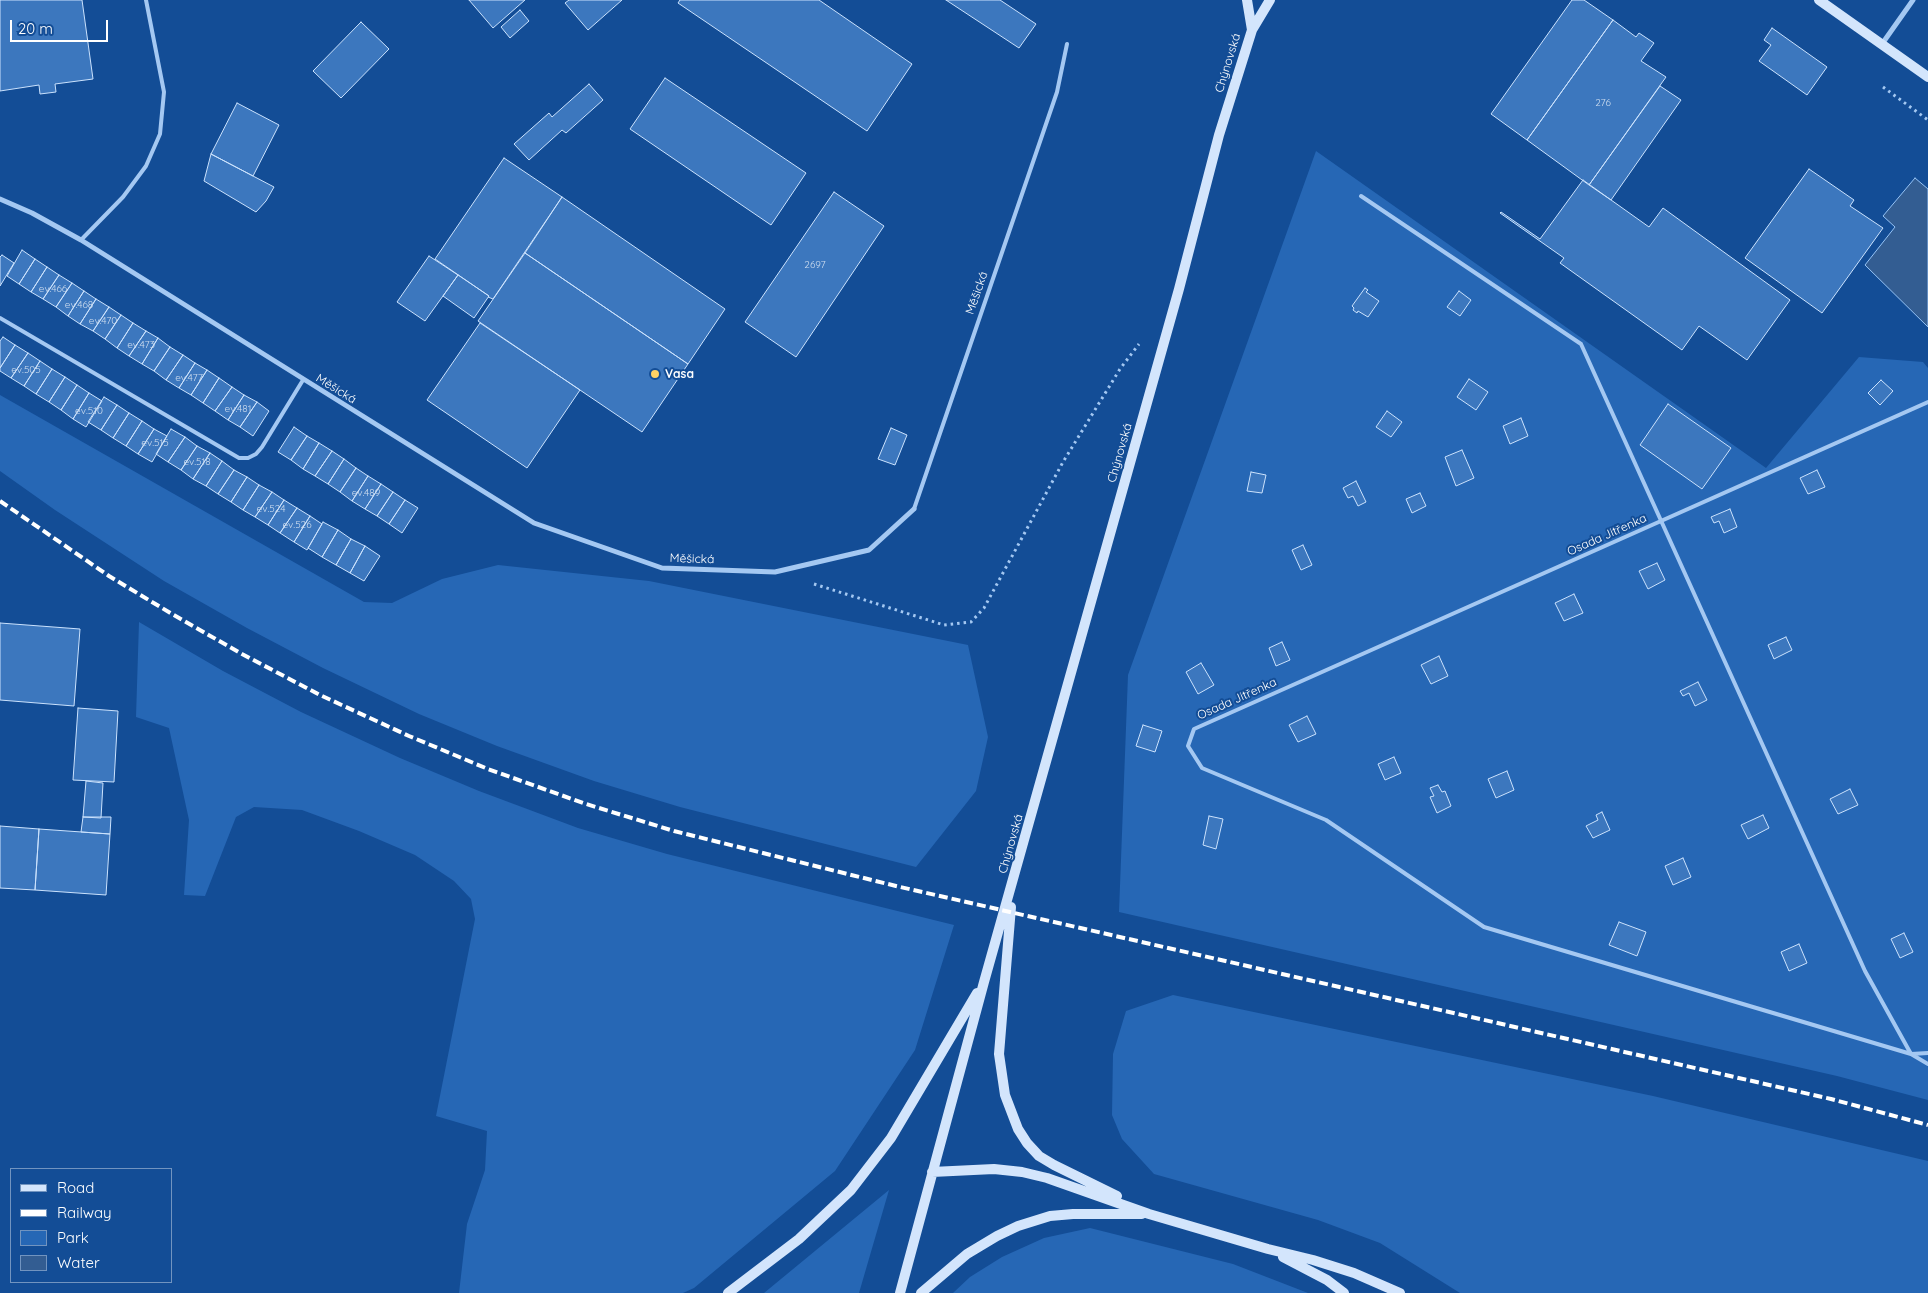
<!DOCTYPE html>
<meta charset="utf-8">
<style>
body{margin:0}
#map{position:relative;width:1928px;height:1293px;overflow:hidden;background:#134d96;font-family:Quicksand,sans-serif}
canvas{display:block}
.legend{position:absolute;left:10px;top:1168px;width:162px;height:115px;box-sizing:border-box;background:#134d96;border:1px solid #7194c0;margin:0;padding:6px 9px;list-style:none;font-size:15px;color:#fff}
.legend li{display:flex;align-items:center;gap:10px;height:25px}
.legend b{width:25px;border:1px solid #7194c0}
.scale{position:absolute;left:10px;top:20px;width:98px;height:22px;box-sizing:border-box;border:2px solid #fff;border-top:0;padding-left:6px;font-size:15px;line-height:18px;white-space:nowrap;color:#fff;-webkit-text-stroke:4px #134d96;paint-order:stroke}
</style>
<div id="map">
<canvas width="1928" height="1293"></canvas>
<ul class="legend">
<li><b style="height:6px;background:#d3e5fc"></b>Road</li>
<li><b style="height:6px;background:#fff"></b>Railway</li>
<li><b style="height:14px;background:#2667b5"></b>Park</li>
<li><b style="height:14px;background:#335d92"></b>Water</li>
</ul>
<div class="scale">20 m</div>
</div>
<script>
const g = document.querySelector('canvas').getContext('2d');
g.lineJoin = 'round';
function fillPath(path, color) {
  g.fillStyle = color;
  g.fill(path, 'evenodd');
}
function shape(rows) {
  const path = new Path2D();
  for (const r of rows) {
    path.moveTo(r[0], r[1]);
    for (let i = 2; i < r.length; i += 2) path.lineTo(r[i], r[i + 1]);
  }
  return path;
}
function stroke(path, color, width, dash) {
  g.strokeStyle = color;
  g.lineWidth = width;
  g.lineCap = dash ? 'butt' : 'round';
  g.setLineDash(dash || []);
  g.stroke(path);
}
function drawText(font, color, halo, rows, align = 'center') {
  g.font = font + ' Quicksand,sans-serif';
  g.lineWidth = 4;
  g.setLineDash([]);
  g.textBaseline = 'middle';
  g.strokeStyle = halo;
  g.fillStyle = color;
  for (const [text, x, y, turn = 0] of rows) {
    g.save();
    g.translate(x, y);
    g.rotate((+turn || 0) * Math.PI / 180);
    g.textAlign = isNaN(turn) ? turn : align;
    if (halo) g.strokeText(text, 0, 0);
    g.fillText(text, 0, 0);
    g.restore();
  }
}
fillPath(shape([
 [1316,151,1766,468,1859,357,1923,362,1928,368,1928,1100,1837,1076,1119,912,1128,675],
 [0,395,364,602,392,603,442,579,498,565,649,581,968,645,988,737,976,791,916,867,680,807,594,781,497,746,419,714,323,668,247,628,164,581,55,510,0,471],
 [139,622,223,671,301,712,400,758,479,791,578,828,667,854,954,925,915,1050,835,1171,694,1288,683,1293,459,1293,467,1224,485,1170,487,1131,436,1116,475,919,471,899,454,881,415,855,359,831,302,810,254,807,236,817,205,896,184,895,189,820,169,728,136,717],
 [1173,995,1653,1096,1928,1161,1928,1293,1460,1293,1380,1243,1318,1220,1154,1174,1122,1139,1112,1115,1113,1054,1126,1011],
 [889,1190,859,1293,764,1293],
 [1090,1228,1233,1264,1308,1293,953,1293,970,1277,1002,1257,1044,1238]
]), '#2667b5');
const water = shape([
 [1915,178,1928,189,1928,327,1865,265,1895,227,1883,216,1915,178]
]);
fillPath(water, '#335d92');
stroke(water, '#96c3f5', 1);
const building = shape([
 [0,0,82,0,93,79,55,84,56,92,40,94,39,85,0,91,0,0],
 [469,0,525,0,493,28,469,0],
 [569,0,622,0,588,30,565,3,569,0],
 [680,0,819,0,912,64,867,131,678,3,680,0],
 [946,0,1000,0,1036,24,1019,48,946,0],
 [1572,0,1584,0,1613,20,1527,140,1491,114,1572,0],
 [520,10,529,21,510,38,501,27,520,10],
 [1613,20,1636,37,1639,33,1654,43,1641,61,1666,77,1589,185,1527,140,1613,20],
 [361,22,389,49,341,98,313,71,361,22],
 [1772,28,1827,67,1807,95,1759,61,1771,45,1764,40,1772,28],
 [665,78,806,173,771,225,630,129,665,78],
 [589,84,603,100,566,133,562,130,529,160,514,144,549,113,552,117,589,84],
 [1660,86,1681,100,1611,200,1589,185,1660,86],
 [237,103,279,125,253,176,211,154,237,103],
 [211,154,274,187,266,201,256,212,204,181,211,154],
 [504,158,562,197,493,299,488,297,489,296,435,259,504,158],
 [1809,169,1854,200,1850,206,1883,228,1822,313,1745,258,1809,169],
 [1583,180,1649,227,1663,208,1790,300,1747,360,1699,326,1682,350,1560,263,1564,258,1500,213,1501,212,1540,239,1583,180],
 [834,192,884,226,796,357,745,322,834,192],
 [562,197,725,309,688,364,525,253,562,197],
 [22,250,35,259,19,284,7,276,22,250],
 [525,253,688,364,642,432,478,321,525,253],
 [2,255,14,263,0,286,0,257,2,255],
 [429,256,458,275,425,321,397,302,429,256],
 [35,259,47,267,31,292,19,284,35,259],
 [47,267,59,275,43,299,31,292,47,267],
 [59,275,72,283,56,307,43,299,59,275],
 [458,275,489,296,474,318,443,296,458,275],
 [72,283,84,291,68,316,56,307,72,283],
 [1365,288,1368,290,1366,292,1379,301,1368,317,1358,311,1357,313,1353,310,1354,308,1352,306,1365,288],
 [84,291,96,299,80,324,68,316,84,291],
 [1459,291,1471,300,1460,316,1447,307,1459,291],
 [96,299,109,307,93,331,80,324,96,299],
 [109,307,121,315,105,339,93,331,109,307],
 [121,315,133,323,117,348,105,339,121,315],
 [133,323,146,331,129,356,117,348,133,323],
 [480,323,580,390,527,468,427,400,480,323],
 [146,331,158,338,142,364,129,356,146,331],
 [3,337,15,345,0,368,0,341,3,337],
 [158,338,170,347,154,371,142,364,158,338],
 [15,345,28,353,11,378,0,371,0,368,15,345],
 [170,347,183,355,166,380,154,371,170,347],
 [28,353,40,361,24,386,11,378,28,353],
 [183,355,195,363,179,388,166,380,183,355],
 [40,361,52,369,36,394,24,386,40,361],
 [195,363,207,370,191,395,179,388,195,363],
 [52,369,65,377,49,402,36,394,52,369],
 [207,370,219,378,203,403,191,395,207,370],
 [65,377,77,385,61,410,49,402,65,377],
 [219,378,232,387,215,411,203,403,219,378],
 [1469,379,1488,392,1476,410,1457,397,1469,379],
 [1881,380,1893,391,1880,405,1868,393,1881,380],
 [77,385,89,393,73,419,61,410,77,385],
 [232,387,244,395,228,420,215,411,232,387],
 [89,393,102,401,86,427,73,419,89,393],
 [244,395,257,402,240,427,228,420,244,395],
 [104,397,117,405,101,430,88,422,104,397],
 [257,402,269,411,253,436,240,427,257,402],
 [1668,404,1731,448,1702,489,1640,445,1668,404],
 [117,405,129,413,113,438,101,430,117,405],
 [1387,411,1402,422,1391,437,1376,427,1387,411],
 [129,413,142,421,126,446,113,438,129,413],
 [1521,418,1528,436,1510,444,1503,426,1521,418],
 [142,421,154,429,138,454,126,446,142,421],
 [294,427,307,436,291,460,278,452,294,427],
 [891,428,907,435,895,465,878,459,891,428],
 [154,429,167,436,152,462,138,454,154,429],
 [171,429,185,437,168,462,156,454,171,429],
 [307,436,319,443,303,469,291,460,307,436],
 [185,437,197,446,181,470,168,462,185,437],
 [319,443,332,451,315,476,303,469,319,443],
 [197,446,210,453,193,479,181,470,197,446],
 [1462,450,1474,478,1456,486,1445,457,1462,450],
 [332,451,344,459,328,484,315,476,332,451],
 [210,453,222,461,206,486,193,479,210,453],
 [344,459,356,468,340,492,328,484,344,459],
 [222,461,234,470,218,494,206,486,222,461],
 [356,468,368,476,352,501,340,492,356,468],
 [234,470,247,477,231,502,218,494,234,470],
 [1817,470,1825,487,1808,494,1800,478,1817,470],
 [1251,472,1266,475,1262,493,1247,491,1251,472],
 [368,476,381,484,365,509,352,501,368,476],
 [247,477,259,485,243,510,231,502,247,477],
 [1356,481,1366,502,1358,506,1353,496,1348,498,1343,488,1356,481],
 [381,484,393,492,377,516,365,509,381,484],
 [259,485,272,492,255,517,243,510,259,485],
 [272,492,284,500,268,525,255,517,272,492],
 [393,492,405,500,389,524,377,516,393,492],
 [1420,493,1426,506,1412,513,1406,499,1420,493],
 [284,500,297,508,280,533,268,525,284,500],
 [405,500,418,508,402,533,389,524,405,500],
 [297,508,310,516,294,542,280,533,297,508],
 [1730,509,1737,527,1724,533,1719,521,1714,523,1711,517,1730,509],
 [310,516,322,524,307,550,294,542,310,516],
 [323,522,338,530,322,557,308,548,323,522],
 [338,530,351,539,336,565,322,557,338,530],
 [351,539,365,546,350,573,336,565,351,539],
 [1303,545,1312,565,1301,570,1292,550,1303,545],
 [365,546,380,556,364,581,350,573,365,546],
 [1657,563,1665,580,1648,589,1639,571,1657,563],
 [1574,594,1583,613,1564,621,1555,603,1574,594],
 [0,623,80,629,74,706,0,700,0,623],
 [1786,637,1792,650,1774,659,1768,645,1786,637],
 [1282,642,1290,660,1276,666,1269,648,1282,642],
 [1439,656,1448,676,1431,684,1421,665,1439,656],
 [1201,663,1214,685,1198,694,1186,672,1201,663],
 [1698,682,1707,700,1695,706,1689,693,1683,696,1680,691,1698,682],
 [78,708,118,711,114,782,73,780,78,708],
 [1307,716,1316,734,1298,742,1289,725,1307,716],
 [1143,725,1162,731,1155,752,1136,746,1143,725],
 [1394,757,1401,773,1385,780,1378,764,1394,757],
 [1507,771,1514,790,1496,798,1488,779,1507,771],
 [86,781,103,783,101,818,83,817,86,781],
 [1438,785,1442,792,1445,791,1451,806,1437,813,1430,797,1434,796,1430,788,1438,785],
 [1850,789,1858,805,1838,814,1830,799,1850,789],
 [1602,812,1610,830,1593,838,1586,826,1598,820,1596,815,1602,812],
 [1763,815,1769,828,1748,839,1741,825,1763,815],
 [1209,816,1223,819,1216,849,1203,845,1209,816],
 [83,817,111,817,110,834,81,832,83,817],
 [0,826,39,829,35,890,0,888,0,826],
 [39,829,110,834,106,895,35,890,39,829],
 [1683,858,1691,877,1673,885,1665,866,1683,858],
 [1619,922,1646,932,1637,956,1609,945,1619,922],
 [1904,933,1913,952,1900,958,1891,939,1904,933],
 [1799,944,1807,963,1789,971,1781,952,1799,944]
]);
fillPath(building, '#3c77be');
stroke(building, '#cbe2fd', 1);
stroke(shape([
 [1883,87,1928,120],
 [814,584,944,625,971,622,984,608,1063,462,1120,369,1139,344]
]), '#a4c8f2', 3, [2.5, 4]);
stroke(shape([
 [1361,196,1581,344,1865,971,1911,1054,1928,1053],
 [81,240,123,197,146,166,160,134,164,92,146,0],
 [0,318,239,458,248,458,256,454,262,447,303,380],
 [1928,402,1194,729,1188,746,1202,768,1326,820,1484,927,1911,1054,1928,1064],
 [914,509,1057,92,1067,44]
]), '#a4c8f2', 4);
stroke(shape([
 [1882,44,1913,0],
 [0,199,32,213,81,240,534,523,662,568,775,572,869,550,914,509]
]), '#a4c8f2', 5);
stroke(shape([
 [1247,0,1252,30],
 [1819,0,1928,77],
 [1011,907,999,1054,1005,1095,1018,1129,1027,1143,1039,1156,1054,1165,1117,1196],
 [932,1172,994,1169,1022,1172,1047,1178,1149,1214,1268,1249,1313,1260,1354,1273,1400,1293],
 [1283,1257,1327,1280,1344,1293],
 [728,1293,799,1239,851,1190,891,1138,977,993],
 [900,1293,984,982,1179,289,1219,135,1252,30,1270,0],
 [921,1293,967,1254,997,1236,1018,1226,1050,1216,1073,1214,1142,1214]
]), '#d3e5fc', 10);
stroke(shape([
 [0,501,109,576,172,614,242,654,320,695,409,736,488,769,586,804,674,831,896,886,1831,1099,1928,1125]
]), '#fff', 4, [9, 4]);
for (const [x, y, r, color] of [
 [655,374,5,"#ffd265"]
]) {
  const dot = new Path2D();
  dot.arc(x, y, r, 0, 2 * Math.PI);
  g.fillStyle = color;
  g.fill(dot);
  stroke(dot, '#134d96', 2);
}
drawText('10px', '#ceddef', null, [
 ["276",1603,103],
 ["2697",815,265],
 ["ev.466",53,289],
 ["ev.468",79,305],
 ["ev.470",103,321],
 ["ev.473",141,345],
 ["ev.505",26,370],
 ["ev.477",189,378],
 ["ev.481",238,409],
 ["ev.510",89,411],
 ["ev.515",155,443],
 ["ev.518",197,462],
 ["ev.489",366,493],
 ["ev.524",271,509],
 ["ev.526",297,525]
]);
drawText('12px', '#fff', '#134d96', [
 ["Chýnovská",1228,63,-73],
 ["Měšická",977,293,-71],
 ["Měšická",336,389,32],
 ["Chýnovská",1120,453,-74],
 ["Osada Jitřenka",1607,535,-24],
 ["Měšická",692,559,2],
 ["Osada Jitřenka",1237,699,-24],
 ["Chýnovská",1011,844,-74]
]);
drawText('bold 12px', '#fff', '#134d96', [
 ["Vasa",665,374]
], 'left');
</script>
